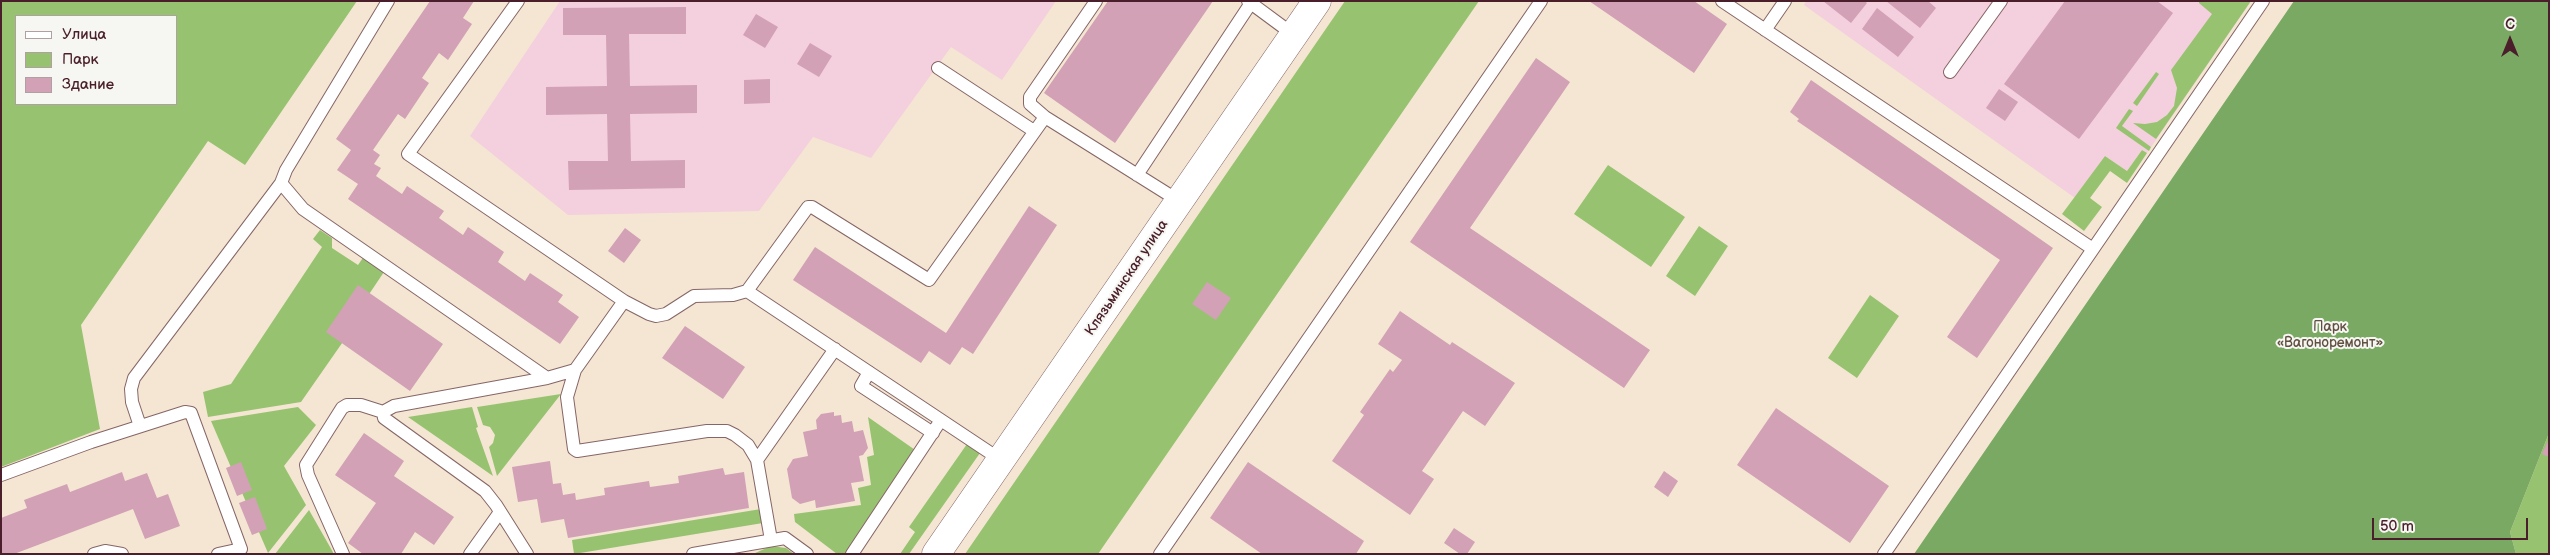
<!DOCTYPE html>
<meta charset="utf-8">
<style>
body{margin:0}
#map{position:relative;width:2550px;height:555px;overflow:hidden;background:#f4e6d3;font-family:"Balsamiq Sans",sans-serif}
canvas{display:block}
.frame{position:absolute;inset:0;border:2px solid #4a1f2b;pointer-events:none}
.legend{position:absolute;left:15px;top:15px;width:162px;height:90px;box-sizing:border-box;background:#f6f6f2;border:1px solid #b1a0a2;margin:0;padding:6px 9px;list-style:none;font-size:15px;color:#4a1f2b}
.legend li{display:flex;align-items:center;gap:10px;height:25px}
.legend b{width:25px;border:1px solid #b1a0a2}
.north{position:absolute;left:2485px;top:15px;width:50px;height:50px;-webkit-text-stroke:4px #f6f6f2;paint-order:stroke;rotate:0deg;font-size:14px;font-weight:700;line-height:20px;text-align:center;color:#4a1f2b}
.north::after{content:'';display:block;margin:auto;width:18px;height:22px;background:#4a1f2b;clip-path:polygon(50% 0,100% 100%,50% 72%,0 100%)}
.scale{position:absolute;left:2372px;top:518px;width:156px;height:22px;box-sizing:border-box;border:2px solid #4a1f2b;border-top:0;padding-left:6px;font-size:15px;line-height:18px;white-space:nowrap;color:#4a1f2b;-webkit-text-stroke:4px #f6f6f2;paint-order:stroke}
</style>
<div id="map">
<canvas width="2550" height="555"></canvas>
<div class="frame"></div>
<ul class="legend">
<li><b style="height:6px;background:#fff"></b>Улица</li>
<li><b style="height:14px;background:#97c370"></b>Парк</li>
<li><b style="height:14px;background:#d2a1b5"></b>Здание</li>
</ul>
<div class="north">С</div>
<div class="scale">50 m</div>
</div>
<script>
const g = document.querySelector('canvas').getContext('2d');
g.lineJoin = 'round';
function fillPath(path, color) {
  g.fillStyle = color;
  g.fill(path, 'evenodd');
}
function shape(rows) {
  const path = new Path2D();
  for (const r of rows) {
    path.moveTo(r[0], r[1]);
    for (let i = 2; i < r.length; i += 2) path.lineTo(r[i], r[i + 1]);
  }
  return path;
}
function stroke(path, color, width, dash) {
  g.strokeStyle = color;
  g.lineWidth = width;
  g.lineCap = dash ? 'butt' : 'round';
  g.setLineDash(dash || []);
  g.stroke(path);
}
function drawText(font, color, halo, rows, align = 'center') {
  g.font = font + ' "Balsamiq Sans",sans-serif';
  g.lineWidth = 4;
  g.setLineDash([]);
  g.textBaseline = 'middle';
  g.strokeStyle = halo;
  g.fillStyle = color;
  for (const [text, x, y, turn = 0] of rows) {
    g.save();
    g.translate(x, y);
    g.rotate((+turn || 0) * Math.PI / 180);
    g.textAlign = isNaN(turn) ? turn : align;
    if (halo) g.strokeText(text, 0, 0);
    g.fillText(text, 0, 0);
    g.restore();
  }
}
fillPath(shape([
 [560,1,1056,1,1002,80,951,47,871,158,813,137,759,211,568,215,470,136],
 [1806,1,2251,1,2147,153,2142,150,2127,171,2105,156,2075,198,1804,5]
]), '#f4cfde');
fillPath(shape([
 [1,1,357,1,245,165,208,141,81,325,100,429,1,467],
 [16,16,176,16,176,104,16,104],
 [1345,1,1479,1,1098,554,965,554],
 [2199,1,2251,1,2156,139,2133,123,2145,124,2157,122,2167,115,2174,106,2177,88,2171,70,2212,14,2199,3],
 [2156,72,2159,74,2137,106,2133,103],
 [2129,109,2133,111,2122,126,2151,147,2149,151,2116,128],
 [2142,150,2147,153,2127,183,2110,171,2090,198,2102,207,2084,231,2062,214,2105,156,2127,171],
 [1608,165,1685,217,1651,267,1574,214],
 [1699,226,1728,246,1695,296,1666,276],
 [320,230,332,238,332,248,358,265,367,252,388,266,345,330,347,336,301,402,208,417,203,392,231,384,322,247,313,239],
 [1870,295,1899,316,1857,378,1828,358],
 [561,394,497,476,489,447,493,443,495,435,490,427,483,425,477,407],
 [298,407,316,425,284,466,306,505,268,553,211,421],
 [472,407,478,427,476,428,493,476,408,417],
 [868,417,918,452,847,554,837,554,795,522,794,514,861,505,858,488,871,485,867,457,874,455],
 [2549,433,2549,554,2516,554,2510,532],
 [967,444,980,453,909,554,900,554,915,532,909,527],
 [761,509,763,523,574,554,572,540],
 [309,510,334,554,275,554],
 [771,546,786,548,794,554,753,554]
]), '#97c370');
fillPath(shape([
 [2294,1,2549,1,2549,433,2510,532,2516,554,1914,554]
]), '#79a962');
fillPath(shape([
 [430,1,474,1,463,18,472,24,448,60,439,53,422,78,429,83,405,119,398,114,373,150,380,155,374,164,381,168,376,176,402,194,407,186,444,211,439,218,463,235,468,227,504,252,498,262,525,281,530,273,563,295,558,302,579,317,560,344,348,199,358,184,337,170,351,150,336,139],
 [1108,1,1213,1,1115,143,1044,93],
 [1589,1,1694,1,1727,24,1694,73],
 [1823,1,1865,1,1867,3,1851,23],
 [1886,1,1928,1,1936,8,1920,28],
 [2065,1,2157,1,2173,13,2079,139,2004,84],
 [686,7,686,34,629,34,630,86,697,85,697,113,630,114,631,161,685,160,685,188,569,190,568,161,608,161,607,114,546,115,546,87,607,86,606,35,563,35,563,8],
 [1877,8,1914,37,1898,57,1862,29],
 [756,14,778,27,765,48,743,35],
 [810,43,832,56,819,77,797,64],
 [1536,58,1570,82,1470,228,1650,350,1624,388,1410,242],
 [770,79,770,103,744,104,744,80],
 [1811,80,2053,248,1977,358,1947,337,2000,260,1797,121,1799,119,1790,112],
 [1999,89,2018,102,2005,121,1986,108],
 [1029,206,1057,225,973,354,962,347,950,365,929,351,921,363,793,280,815,247,946,333],
 [625,228,641,240,624,263,608,251],
 [1207,282,1231,298,1216,320,1192,304],
 [358,285,443,344,410,391,326,332],
 [1400,311,1450,345,1452,342,1515,383,1485,426,1463,411,1422,471,1434,479,1410,515,1332,461,1364,415,1360,412,1390,369,1393,372,1402,360,1378,344],
 [685,326,745,367,723,399,662,358],
 [1776,408,1889,486,1850,543,1737,465],
 [834,412,834,416,841,415,842,423,852,421,854,432,863,430,868,448,863,455,859,456,864,481,851,483,855,501,816,508,815,500,800,504,792,498,787,469,793,459,808,456,803,432,817,429,816,420,821,414],
 [364,433,404,461,394,476,454,517,434,545,415,532,401,554,363,554,348,543,376,503,335,475],
 [2549,439,2549,457,2542,454],
 [550,461,553,484,561,483,563,495,575,493,576,500,605,495,604,488,649,481,650,487,679,483,678,476,723,468,725,475,744,472,749,508,568,538,564,519,541,523,537,499,518,502,512,467],
 [241,462,252,490,237,496,226,468],
 [1248,462,1364,541,1356,554,1262,554,1210,518],
 [1664,471,1678,481,1668,497,1654,487],
 [122,472,125,481,147,473,157,498,168,494,180,526,145,539,133,509,14,554,1,554,1,518,27,508,24,500,67,484,70,492],
 [255,497,267,529,252,535,239,503],
 [1454,528,1475,542,1467,554,1460,554,1444,543]
]), '#d2a1b5');
const lane = shape([
 [388,1,286,170,281,183,303,209,547,378],
 [518,1,408,154,624,301,649,314,656,316,666,314,694,296,733,295,747,291,1001,460],
 [1248,1,1294,35],
 [1722,1,2093,249],
 [1765,30,1785,1],
 [938,68,1034,131],
 [1950,72,2001,1],
 [1045,117,1030,104,1030,97,1096,1],
 [1137,175,1251,3],
 [747,291,808,207,812,207,929,280,1045,117,1179,201],
 [575,370,567,397,574,449,577,451,707,431,727,431,735,435,748,445,757,460,771,540],
 [869,372,861,386,933,433],
 [140,426,132,402,131,389,134,378,281,183],
 [757,460,835,349],
 [1,475,91,442,185,412,191,413,241,549,218,554],
 [94,554,105,551,122,554],
 [343,554,308,475,306,465,342,408,347,405,361,405,383,412],
 [470,554,500,512],
 [527,554,496,505,485,491,384,418,383,412,394,406,547,378,575,370,624,301],
 [693,554,785,538,807,554],
 [852,554,941,420],
 [1160,554,1541,1],
 [1884,554,2263,1]
]);
const secondary = shape([
 [936,554,1317,1]
]);
stroke(lane, '#866566', 14);
stroke(secondary, '#866566', 29);
stroke(lane, '#fff', 12);
stroke(secondary, '#fff', 28);
drawText('14px', '#4a1f2b', '#f6f6f2', [
 ["Клязьминская улица",1127,278,-56]
]);
drawText('14px', '#615040', '#f6f6f2', [
 ["Парк",2330,327],
 ["«Вагоноремонт»",2330,343]
]);
</script>
